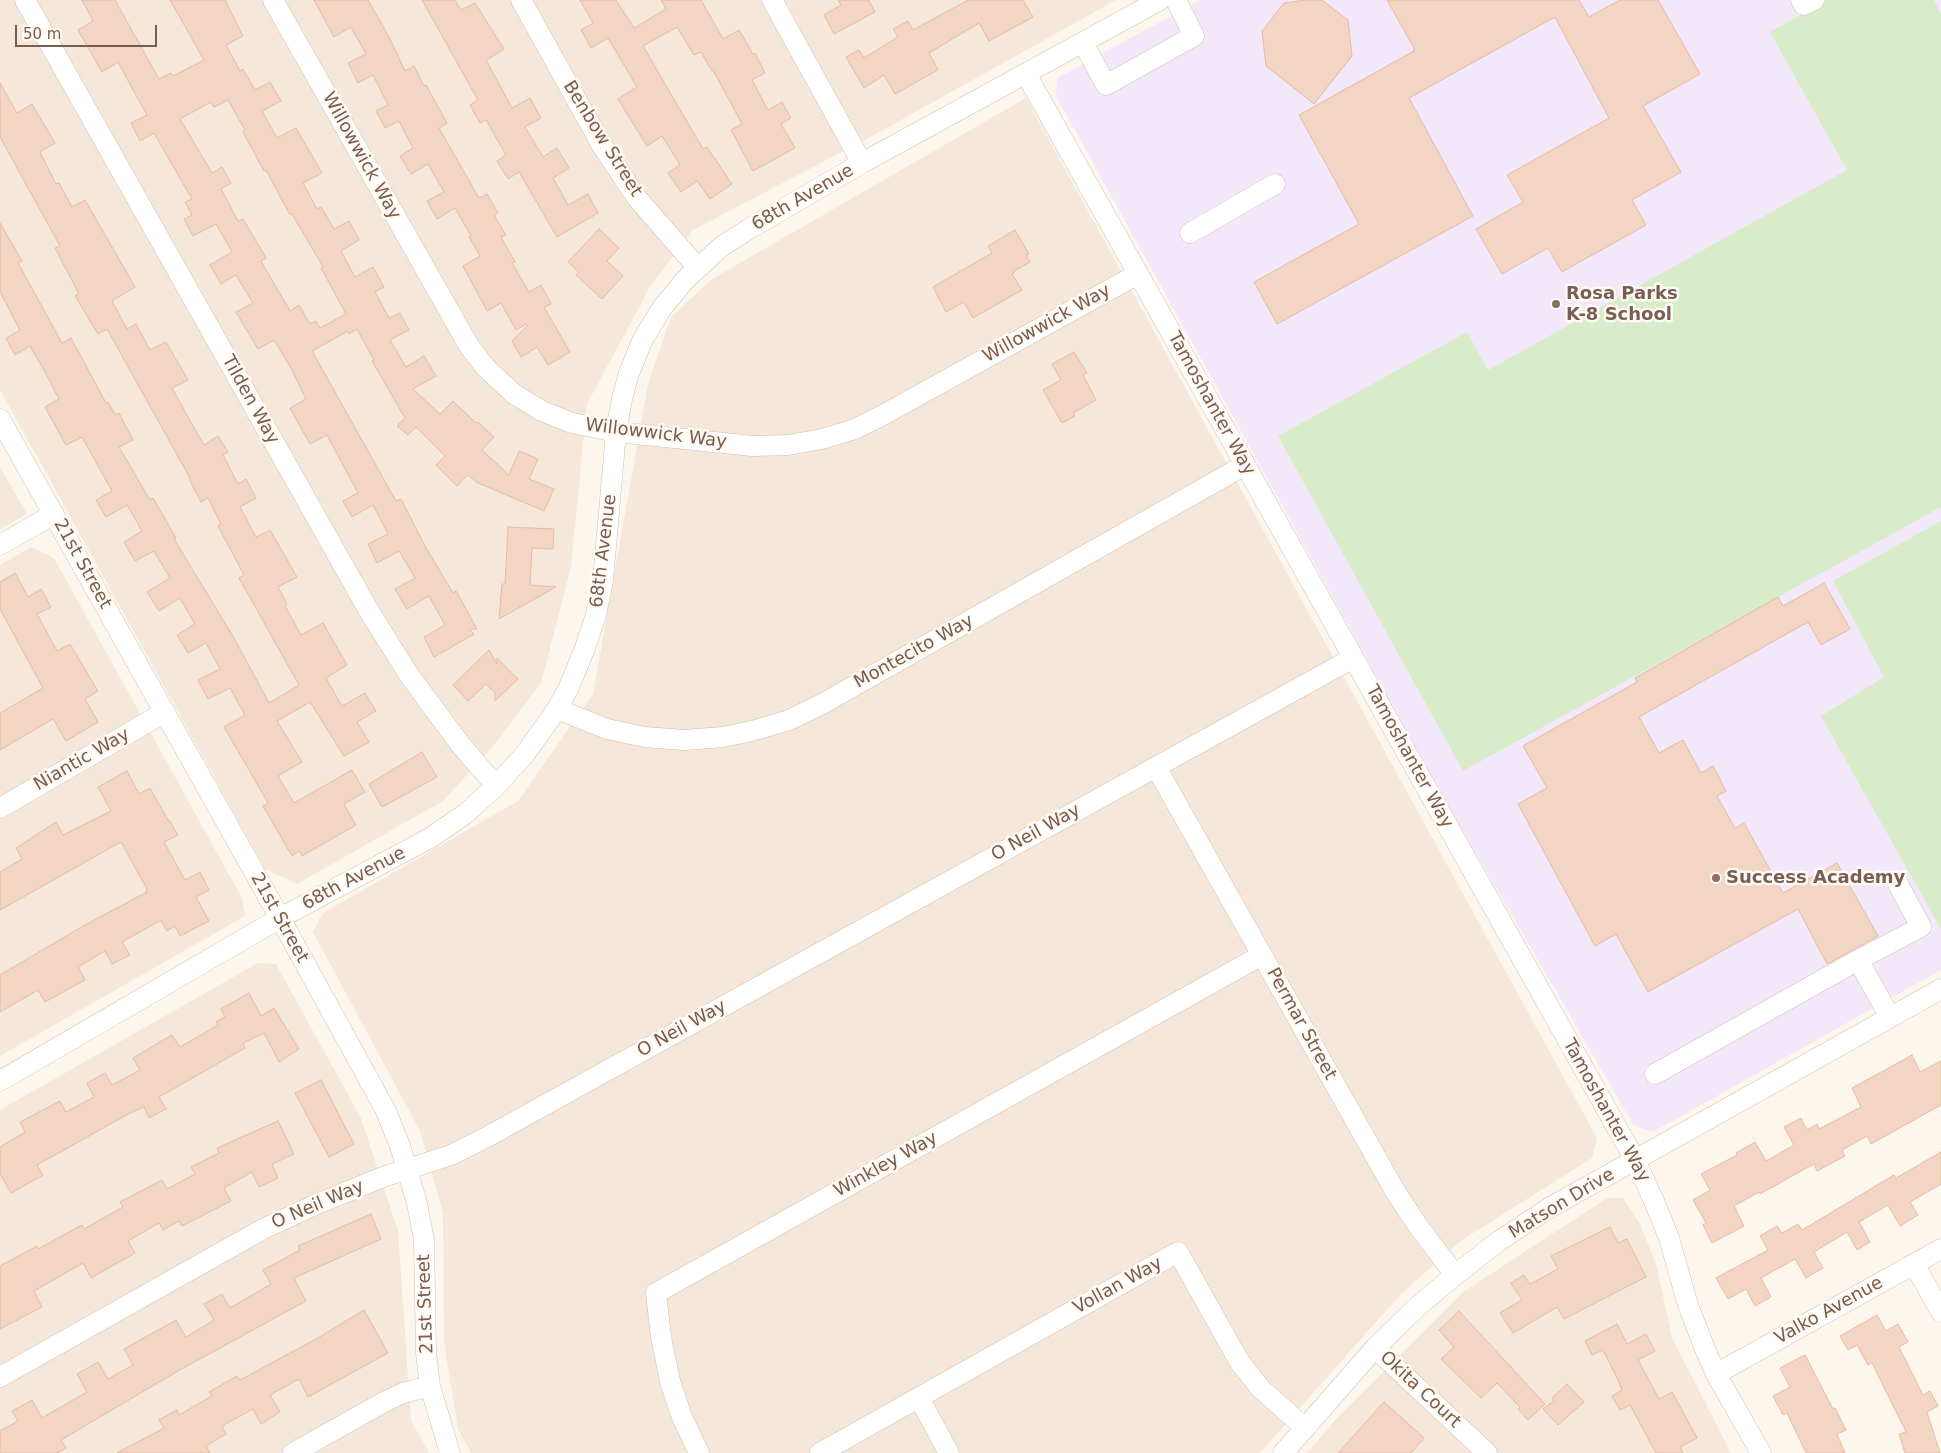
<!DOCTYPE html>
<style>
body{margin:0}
#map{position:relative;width:1941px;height:1453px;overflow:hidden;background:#fdf6ec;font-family:"DejaVu Sans",sans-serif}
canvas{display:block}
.scale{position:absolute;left:15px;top:25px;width:142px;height:22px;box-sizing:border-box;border:2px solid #7a5c4d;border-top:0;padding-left:6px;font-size:15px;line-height:18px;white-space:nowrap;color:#7a5c4d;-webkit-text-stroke:4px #fffaf3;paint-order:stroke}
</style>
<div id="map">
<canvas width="1941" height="1453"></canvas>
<div class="scale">50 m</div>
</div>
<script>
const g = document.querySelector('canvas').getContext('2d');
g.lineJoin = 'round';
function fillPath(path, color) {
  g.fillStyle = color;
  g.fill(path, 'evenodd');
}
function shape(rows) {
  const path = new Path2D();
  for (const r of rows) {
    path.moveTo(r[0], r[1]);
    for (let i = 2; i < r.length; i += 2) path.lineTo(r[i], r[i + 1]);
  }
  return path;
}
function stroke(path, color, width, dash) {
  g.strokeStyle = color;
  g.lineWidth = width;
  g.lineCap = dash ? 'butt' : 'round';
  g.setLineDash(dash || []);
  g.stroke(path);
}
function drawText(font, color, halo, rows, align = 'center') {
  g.font = font + ' "DejaVu Sans",sans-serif';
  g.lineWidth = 5;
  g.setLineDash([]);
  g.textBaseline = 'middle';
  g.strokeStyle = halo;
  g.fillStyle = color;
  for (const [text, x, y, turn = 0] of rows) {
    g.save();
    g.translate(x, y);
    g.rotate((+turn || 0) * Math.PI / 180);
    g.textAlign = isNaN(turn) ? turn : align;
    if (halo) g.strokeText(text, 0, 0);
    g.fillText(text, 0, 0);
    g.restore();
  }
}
fillPath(shape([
 [0,0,1116,0,876,134,693,230,651,285,587,404,571,567,541,683,490,750,443,801,297,884,265,869,0,390],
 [1026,98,1597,1138,1592,1158,1462,1240,1400,1295,1260,1453,471,1453,458,1429,444,1342,443,1213,420,1131,313,932,323,913,518,801,593,694,648,384,671,317,712,279],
 [0,467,27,514,0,529],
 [31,547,54,558,242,898,245,916,0,1056,0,565],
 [258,963,276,964,361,1118,398,1231,411,1420,429,1453,0,1453,0,1110],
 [1607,1198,1623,1198,1640,1224,1656,1264,1672,1338,1731,1453,1307,1453,1338,1417,1463,1292]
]), '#f5e8da');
fillPath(shape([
 [1200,0,1941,0,1941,970,1653,1132,1634,1126,1437,786,1056,96,1057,78]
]), '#f3e8fa');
fillPath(shape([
 [1828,0,1934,0,1941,14,1941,507,1463,771,1278,436,1467,332,1488,370,1847,170,1770,32],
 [1941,521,1941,929,1821,716,1884,677,1833,581]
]), '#d8ecc9');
const building = shape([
 [82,0,115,0,159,79,171,73,173,76,204,60,170,0,225,0,243,36,226,45,240,71,243,69,255,90,270,82,281,101,262,111,277,138,296,128,322,173,303,183,317,209,321,207,334,229,349,221,359,240,341,251,355,277,373,267,384,287,375,292,389,318,400,313,409,330,390,340,406,367,424,356,436,376,413,389,440,414,453,401,476,423,478,422,494,437,482,450,509,475,519,451,538,459,529,479,554,489,544,511,476,482,468,475,457,486,436,465,445,456,416,427,408,435,397,426,405,418,372,361,374,360,357,329,349,334,348,331,312,351,396,501,401,499,425,546,453,593,456,591,477,629,469,629,474,634,434,657,424,637,445,625,429,596,407,609,395,589,415,578,399,551,377,563,368,544,388,534,373,505,352,517,343,501,358,493,327,435,310,444,290,408,306,399,292,370,274,340,258,349,236,312,253,303,236,275,221,284,210,265,232,252,216,224,193,236,184,219,192,215,185,202,192,199,154,133,140,141,131,123,147,115,133,90,118,62,102,72,78,30,93,21,82,0],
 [228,100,245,130,243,132,264,171,266,170,290,215,292,214,323,267,321,268,346,314,320,328,316,321,310,324,299,305,290,311,261,261,266,258,243,219,238,221,221,189,231,183,222,167,212,173,180,119,211,102,214,107,228,100],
 [314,0,368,0,388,35,405,71,414,66,424,86,426,85,447,123,439,128,479,198,487,194,498,213,494,215,506,235,501,237,515,262,512,263,529,292,541,285,551,304,544,307,570,352,548,365,537,347,521,357,512,341,527,326,526,324,516,330,501,303,487,311,463,266,480,256,469,237,471,236,455,208,437,219,427,201,444,192,428,164,411,174,400,156,413,148,399,121,385,128,376,111,388,105,373,75,358,83,348,63,366,54,351,27,334,37,314,0],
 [422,0,455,0,461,10,475,3,504,49,486,60,512,108,530,98,541,118,525,127,543,157,557,148,569,168,553,178,568,205,588,194,598,213,557,237,519,172,508,179,497,161,506,155,486,120,480,123,470,105,478,100,422,0],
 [580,0,616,0,634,28,666,9,661,0,701,0,723,39,739,30,753,54,755,53,765,73,752,80,768,110,782,102,791,118,781,124,795,148,753,171,731,130,742,124,713,70,712,71,701,52,694,55,677,27,643,46,703,149,707,147,732,184,710,199,697,181,681,192,668,173,680,165,662,136,647,146,618,99,637,87,608,38,591,48,581,30,593,23,580,0],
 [838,0,869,0,875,12,834,34,824,15,841,5,838,0],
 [968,0,1023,0,1033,17,989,41,979,23,929,53,938,70,895,94,884,75,864,88,846,57,859,50,864,58,898,37,893,29,908,21,913,30,968,0],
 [1305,0,1322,0,1348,20,1352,56,1314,104,1266,66,1262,31,1284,3,1305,0],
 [1387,0,1579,0,1589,17,1620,0,1658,0,1700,74,1643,106,1681,172,1632,200,1646,225,1562,272,1548,248,1502,274,1476,229,1523,202,1507,175,1609,118,1555,17,1409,98,1473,216,1277,324,1254,282,1359,224,1299,115,1414,51,1414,48,1387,0],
 [0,83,17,113,32,104,55,143,40,152,56,184,59,183,72,207,85,200,135,287,112,301,127,329,136,324,150,350,166,342,188,380,172,388,188,417,204,445,218,436,228,452,223,455,238,484,246,479,256,498,240,507,256,537,270,530,297,577,278,587,287,604,285,606,301,635,323,623,347,665,326,678,342,706,365,693,376,711,357,722,369,742,344,756,310,702,277,721,302,762,278,776,294,803,352,770,365,792,344,804,356,825,302,856,299,851,292,856,263,806,268,803,224,727,245,715,230,688,208,699,198,680,220,669,206,643,188,653,177,635,195,624,180,598,159,611,147,592,170,578,154,551,135,561,124,542,142,531,127,505,106,517,96,500,112,491,82,437,66,445,45,407,59,399,45,372,30,346,15,355,6,338,20,330,0,292,0,223,22,261,18,263,62,343,71,338,106,403,108,402,115,415,119,413,133,440,119,447,150,500,153,498,176,538,174,539,234,638,269,703,299,685,239,578,244,575,218,526,221,524,208,498,201,502,189,479,190,478,107,329,98,334,75,296,79,294,55,248,60,246,0,137,0,83],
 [599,229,619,248,607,261,623,276,602,299,576,275,579,272,568,262,599,229],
 [1015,230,1029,254,1026,255,1030,262,1014,271,1014,273,1012,274,1022,290,973,318,964,302,946,312,933,287,992,253,988,246,1015,230],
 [1074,352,1087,373,1083,375,1096,400,1073,413,1075,416,1062,423,1043,390,1061,380,1052,364,1074,352],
 [508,527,554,529,553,549,532,548,530,585,556,587,499,619,502,584,505,584,508,527],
 [15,573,28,597,41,589,51,607,37,614,57,651,70,644,98,691,85,699,98,722,66,741,53,719,0,750,0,713,43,688,0,609,0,582,15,573],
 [1824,583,1850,629,1821,645,1808,622,1639,717,1659,753,1683,740,1701,773,1713,766,1726,791,1717,796,1735,828,1744,823,1783,893,1837,863,1878,936,1827,964,1798,909,1648,992,1616,934,1595,946,1518,804,1547,788,1523,746,1637,682,1635,678,1778,597,1783,606,1824,583],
 [489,650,497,664,497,658,518,679,495,701,495,693,486,684,468,701,453,685,489,650],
 [422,752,437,777,382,807,369,784,422,752],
 [127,771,139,794,150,788,168,820,169,820,178,835,164,842,185,880,200,872,209,890,196,897,209,921,180,936,175,926,167,931,161,920,122,942,130,955,112,964,105,951,78,967,85,980,45,1002,38,990,0,1012,0,975,83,926,147,892,146,890,147,889,121,842,0,910,0,872,22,859,16,848,56,822,63,835,111,811,98,787,127,771],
 [249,993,261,1016,274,1008,299,1049,279,1062,264,1033,243,1043,245,1048,159,1097,166,1109,149,1118,144,1107,132,1112,37,1165,43,1175,11,1193,0,1174,0,1147,25,1132,20,1122,60,1101,66,1112,94,1097,87,1083,105,1073,112,1085,140,1070,133,1058,172,1035,180,1047,218,1025,216,1022,225,1017,221,1009,249,993],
 [1912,1055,1920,1072,1941,1061,1941,1105,1871,1144,1867,1136,1842,1150,1845,1156,1817,1171,1814,1164,1760,1194,1759,1192,1734,1206,1744,1226,1712,1243,1703,1225,1706,1223,1693,1200,1710,1190,1701,1174,1737,1155,1736,1153,1755,1142,1766,1161,1794,1145,1784,1127,1801,1118,1807,1130,1817,1124,1819,1129,1861,1107,1852,1088,1912,1055],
 [321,1080,354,1144,329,1157,295,1093,321,1080],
 [278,1121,294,1154,272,1164,278,1178,259,1187,252,1172,224,1188,231,1201,182,1226,179,1221,163,1230,159,1223,128,1241,135,1253,91,1278,83,1263,34,1291,42,1307,0,1329,0,1266,37,1246,38,1249,82,1225,84,1229,123,1207,120,1202,162,1180,167,1189,195,1174,191,1167,219,1153,217,1148,278,1121],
 [1941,1152,1941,1184,1910,1202,1918,1215,1900,1226,1888,1205,1859,1222,1870,1242,1857,1250,1847,1232,1814,1252,1823,1268,1806,1278,1795,1259,1761,1278,1771,1297,1755,1306,1746,1289,1728,1299,1716,1278,1768,1250,1760,1236,1777,1226,1782,1233,1798,1224,1802,1230,1894,1175,1896,1178,1941,1152],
 [371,1214,381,1239,294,1278,306,1301,178,1371,61,1440,66,1448,57,1453,0,1453,0,1431,18,1421,12,1411,32,1400,42,1418,87,1392,77,1374,98,1362,108,1379,133,1365,124,1349,176,1320,186,1337,214,1320,204,1304,222,1294,230,1308,271,1284,263,1270,300,1250,298,1246,371,1214],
 [1610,1227,1618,1243,1627,1239,1646,1277,1564,1319,1557,1307,1513,1333,1500,1313,1522,1300,1511,1283,1524,1275,1530,1284,1558,1269,1551,1256,1610,1227],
 [364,1310,388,1353,308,1397,299,1379,270,1395,280,1412,261,1424,253,1409,222,1426,226,1434,206,1446,210,1453,117,1453,164,1428,159,1420,177,1410,179,1415,212,1396,209,1392,237,1376,240,1380,318,1338,364,1310],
 [1459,1311,1545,1404,1528,1420,1518,1409,1520,1407,1497,1383,1481,1398,1441,1359,1454,1347,1439,1330,1459,1311],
 [1877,1315,1886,1331,1898,1324,1908,1342,1899,1347,1923,1395,1930,1391,1938,1406,1927,1412,1940,1453,1905,1453,1899,1434,1906,1432,1872,1363,1868,1365,1857,1345,1848,1350,1840,1336,1877,1315],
 [1617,1324,1627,1344,1646,1334,1655,1351,1638,1360,1659,1399,1672,1392,1697,1438,1680,1447,1683,1453,1656,1453,1630,1405,1620,1410,1612,1396,1622,1390,1618,1380,1603,1350,1592,1355,1585,1341,1617,1324],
 [1805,1355,1833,1409,1835,1408,1846,1430,1837,1434,1845,1453,1806,1453,1787,1413,1783,1415,1773,1396,1790,1387,1780,1368,1805,1355],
 [1567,1384,1584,1402,1558,1425,1543,1409,1554,1401,1552,1398,1567,1384],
 [1384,1402,1424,1438,1411,1453,1338,1453,1384,1402]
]);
fillPath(building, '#f3d5c3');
stroke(building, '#e6bba3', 1);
const minor = shape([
 [25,0,369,611,409,675,460,744,496,786],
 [273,0,469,346,485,367,514,394,542,411,572,423,616,432,753,446,788,445,822,439,855,429,883,415,1138,274],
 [521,0,601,144,637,198,697,267],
 [772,0,862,163],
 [1801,0,1804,5,1814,0],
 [1083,43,1106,85,1194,36,1176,0],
 [1026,74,1635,1160,1654,1201,1669,1238,1688,1305,1705,1349,1716,1374,1761,1453],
 [1190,233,1275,184],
 [0,419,280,918,386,1111,400,1146,417,1203,424,1240,426,1352,430,1386,450,1453],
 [0,545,54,514],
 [557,709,607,729,645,737,684,740,723,737,752,731,789,720,822,704,1245,465],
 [1156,767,1395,1191,1418,1226,1455,1275],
 [0,808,165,712],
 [1890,1017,1858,960,1921,927,1898,884],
 [1655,1074,1858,960],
 [0,1081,280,918,430,838,465,814,496,786,525,754,557,709,569,687,585,648,596,615,603,580,616,432,622,399,629,373,643,339,662,308,685,280,722,246,749,229,862,163,1160,0],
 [1914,1264,1941,1312],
 [1375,1348,1487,1453],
 [1716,1374,1941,1249],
 [0,1377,263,1229,317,1204,383,1177,451,1155,487,1137,1353,658],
 [919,1398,949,1453],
 [293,1453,384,1402,403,1393,430,1386],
 [699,1453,682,1417,670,1381,661,1337,656,1293,1262,955],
 [820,1453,1178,1252,1239,1361,1260,1388,1305,1428],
 [1283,1453,1375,1348,1417,1307,1455,1275,1499,1241,1549,1208,1941,989]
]);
stroke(minor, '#d1beb0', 21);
stroke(minor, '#fff', 20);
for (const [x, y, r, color] of [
 [1556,304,5,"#8d6e63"],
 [1716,878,5,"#8d6e63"]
]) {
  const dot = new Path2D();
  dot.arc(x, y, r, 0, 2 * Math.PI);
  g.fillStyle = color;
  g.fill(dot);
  stroke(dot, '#fffaf3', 2);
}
drawText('18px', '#7a5c4d', '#fffaf3', [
 ["Benbow Street",602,139,58],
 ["Willowwick Way",361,156,61],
 ["68th Avenue",803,198,-30],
 ["Willowwick Way",1047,324,-29],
 ["Tilden Way",250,400,61],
 ["Tamoshanter Way",1211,404,61],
 ["Willowwick Way",656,434,7],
 ["68th Avenue",604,551,-83],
 ["21st Street",82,564,61],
 ["Montecito Way",914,652,-29],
 ["Tamoshanter Way",1409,757,61],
 ["Niantic Way",82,760,-30],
 ["O Neil Way",1036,833,-29],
 ["68th Avenue",354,879,-28],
 ["21st Street",279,918,61],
 ["Permar Street",1301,1024,61],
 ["O Neil Way",682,1029,-29],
 ["Tamoshanter Way",1606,1111,61],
 ["Winkley Way",886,1165,-29],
 ["Matson Drive",1562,1204,-31],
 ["O Neil Way",318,1205,-23],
 ["Vollan Way",1118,1286,-29],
 ["21st Street",426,1304,-92],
 ["Valko Avenue",1829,1311,-29],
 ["Okita Court",1420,1390,43]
]);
drawText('bold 18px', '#785e54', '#fffaf3', [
 ["Rosa Parks",1566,294],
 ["K-8 School",1566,315],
 ["Success Academy",1726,878]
], 'left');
</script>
